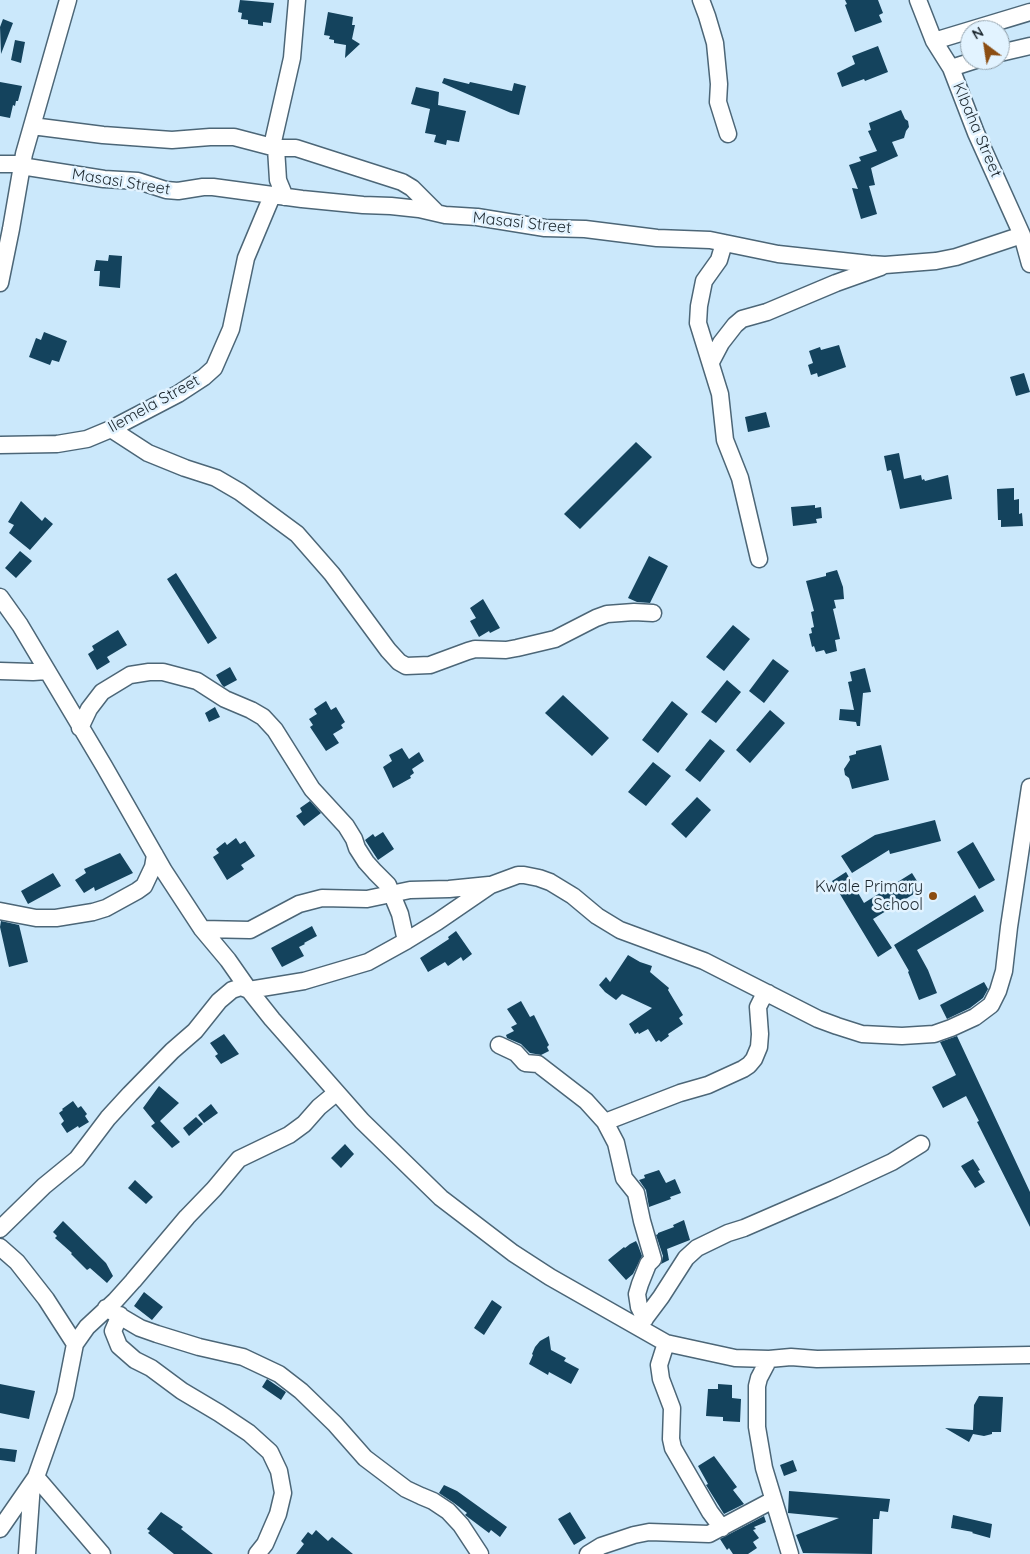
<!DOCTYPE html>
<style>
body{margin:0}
#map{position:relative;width:1030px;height:1554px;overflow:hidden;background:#cbe8fb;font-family:Quicksand,sans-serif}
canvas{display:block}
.north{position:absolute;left:960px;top:20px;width:50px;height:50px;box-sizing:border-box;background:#e2f3ff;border:1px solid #93a2ac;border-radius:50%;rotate:329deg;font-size:14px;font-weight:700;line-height:20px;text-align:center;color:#1d282f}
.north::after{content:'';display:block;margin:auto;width:18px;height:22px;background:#8b4d12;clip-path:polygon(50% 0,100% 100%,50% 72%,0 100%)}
</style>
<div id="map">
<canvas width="1030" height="1554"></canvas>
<div class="north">N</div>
</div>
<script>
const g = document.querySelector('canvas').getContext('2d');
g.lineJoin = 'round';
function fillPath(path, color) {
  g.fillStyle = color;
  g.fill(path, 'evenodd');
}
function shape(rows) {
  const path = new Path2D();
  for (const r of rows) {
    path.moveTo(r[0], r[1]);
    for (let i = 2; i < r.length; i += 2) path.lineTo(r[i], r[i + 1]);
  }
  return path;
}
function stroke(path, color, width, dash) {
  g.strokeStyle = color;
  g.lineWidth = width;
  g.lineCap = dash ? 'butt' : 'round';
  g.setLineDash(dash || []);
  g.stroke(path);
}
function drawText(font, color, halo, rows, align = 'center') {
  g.font = font + ' Quicksand,sans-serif';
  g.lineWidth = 5;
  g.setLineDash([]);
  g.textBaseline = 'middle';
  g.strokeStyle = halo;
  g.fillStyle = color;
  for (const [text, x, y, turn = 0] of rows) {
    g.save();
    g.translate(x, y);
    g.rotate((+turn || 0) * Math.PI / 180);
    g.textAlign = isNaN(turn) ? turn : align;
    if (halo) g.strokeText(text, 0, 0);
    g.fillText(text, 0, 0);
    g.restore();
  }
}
fillPath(shape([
 [240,0,274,3,271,23,263,22,263,26,248,24,248,20,241,19,242,13,238,12],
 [845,0,878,0,883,13,879,15,882,22,855,32,845,5,847,4],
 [328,12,353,17,352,25,355,25,352,39,360,44,345,58,346,45,334,43,334,40,329,39,330,36,324,35],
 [3,19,13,23,1,54,0,27],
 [15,40,25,42,21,63,11,60],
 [878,46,888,72,865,81,864,79,842,87,837,73,855,64,852,56],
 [444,78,469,84,470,82,512,91,514,83,526,86,519,115,511,113,442,83],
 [0,82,22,86,18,101,16,101,15,106,13,105,10,118,0,116],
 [416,87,439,92,438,105,466,111,459,142,447,140,446,145,434,142,436,135,425,133,430,109,411,104],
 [901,110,905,119,908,121,909,127,906,131,904,138,892,142,898,156,871,168,875,185,869,186,877,214,861,219,852,188,858,189,849,165,861,161,859,157,877,151,868,131,871,130,869,123],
 [109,255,122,256,120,288,99,286,100,271,94,271,96,260,108,261],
 [44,332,67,341,59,362,52,360,50,365,29,357,36,338,41,340],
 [839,345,846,367,818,377,817,373,811,375,808,365,813,363,809,351,820,347,821,350],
 [1024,373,1030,392,1016,396,1010,377],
 [766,412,770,427,748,432,745,417],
 [636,442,652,457,580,529,564,514],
 [899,453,904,479,921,475,922,480,924,479,925,481,948,475,952,499,900,509,891,470,887,471,884,456],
 [1014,488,1014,500,1019,499,1019,514,1022,513,1023,526,1001,527,1001,520,998,520,997,489],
 [21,501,42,521,45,517,53,524,30,550,9,533,14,525,8,522],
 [815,505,815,508,821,507,822,518,816,519,817,523,793,526,791,507],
 [20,551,32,561,16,578,5,568],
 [649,556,668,566,650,603,637,602,628,598],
 [837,570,843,587,844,599,834,600,836,608,833,609,840,639,835,640,837,651,826,654,824,650,816,652,814,646,812,647,809,634,812,633,811,628,814,627,811,612,814,611,806,581,826,576,826,573],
 [176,573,217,638,208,644,167,579],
 [483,599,500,628,490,633,489,631,479,637,470,621,476,618,470,608],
 [733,625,750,639,724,671,706,657],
 [118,630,127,645,107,657,110,662,97,670,88,654,94,650,92,646],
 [773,659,789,671,764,703,749,691],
 [230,667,237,680,224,687,222,685,216,675],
 [865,668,871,692,863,693,860,726,857,726,856,722,839,720,840,709,854,710,848,682,852,681,850,672],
 [727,680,741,692,716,723,701,712],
 [563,695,609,738,592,756,545,713],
 [326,701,331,710,336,707,345,722,341,725,343,728,333,734,339,743,326,751,310,727,313,725,309,719,317,714,314,709],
 [672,701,688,714,658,753,642,740],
 [215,707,220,717,209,722,205,713],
 [770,710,785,723,750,763,736,750],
 [710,739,725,751,700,782,685,770],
 [881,745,889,780,852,789,849,778,845,775,844,769,850,760,849,756,856,754,856,751],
 [402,748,409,759,419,752,424,761,412,769,414,773,410,776,411,778,393,788,383,767,392,761,389,755],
 [653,762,671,776,646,806,628,792],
 [697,797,711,810,686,838,671,824],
 [310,801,321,813,304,826,296,816,302,812,300,808],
 [935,820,941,841,890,854,889,850,852,873,841,856,875,835],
 [383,832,394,849,378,860,365,840,373,834,375,837],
 [236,838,240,844,245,841,255,856,241,865,244,869,227,880,213,857,219,853,216,849,225,842,227,845],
 [973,842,995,880,979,889,957,852],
 [120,853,133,873,95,891,94,887,84,893,75,880,86,873,84,869],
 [846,872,864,903,912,873,922,889,873,919,892,948,878,957,832,881],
 [53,873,61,886,28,904,21,891],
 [975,895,984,911,917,950,928,970,937,993,919,1000,908,972,909,971,894,945],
 [1,921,19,925,28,962,9,967,0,927],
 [312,926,317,936,304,943,305,944,299,947,304,956,282,967,271,948],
 [456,931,472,954,463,961,461,957,448,966,445,962,428,972,420,958,449,939,448,937],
 [628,955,640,962,652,966,650,972,669,988,668,990,683,1015,679,1018,683,1024,668,1034,669,1036,661,1042,659,1040,656,1042,648,1029,639,1034,638,1032,635,1034,629,1024,652,1008,622,994,616,1000,605,992,599,985,606,977,610,982],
 [984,982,988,989,983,998,970,1008,947,1019,940,1005],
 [521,1001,530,1017,534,1015,549,1045,547,1047,549,1051,541,1055,530,1053,521,1044,507,1038,506,1035,514,1031,511,1027,517,1024,507,1009],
 [224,1034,239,1054,221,1064,215,1056,218,1054,210,1043],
 [957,1036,1030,1192,1030,1227,977,1122,979,1121,966,1096,943,1108,932,1087,956,1075,940,1042],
 [159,1086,179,1103,160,1121,180,1142,172,1148,151,1126,155,1123,143,1108],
 [73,1101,78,1108,81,1106,87,1114,85,1116,89,1122,79,1128,78,1126,67,1133,61,1124,64,1121,59,1113,63,1110,62,1109],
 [211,1104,218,1113,204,1123,198,1115],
 [196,1117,203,1124,189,1136,183,1128],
 [345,1144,354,1154,341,1168,331,1158],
 [973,1159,980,1170,978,1171,985,1182,975,1188,961,1166],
 [659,1170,666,1183,675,1179,681,1193,670,1197,671,1199,649,1207,646,1190,639,1180,645,1178,644,1175],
 [135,1180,153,1197,146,1204,128,1188],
 [684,1220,690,1240,667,1249,669,1260,661,1264,663,1256,656,1235,658,1234,658,1233,674,1227,673,1225],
 [63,1221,106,1263,113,1276,107,1283,90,1268,87,1270,71,1254,72,1253,55,1238,57,1236,53,1232],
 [636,1241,638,1245,642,1256,633,1274,626,1280,608,1260,624,1247,625,1248,630,1244],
 [144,1292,163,1307,152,1320,134,1306],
 [492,1300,502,1307,484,1335,474,1328],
 [549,1336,551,1350,566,1358,564,1361,579,1369,571,1384,549,1372,548,1375,529,1364,533,1355,532,1354,535,1347,540,1341],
 [267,1379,286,1392,281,1400,262,1387],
 [0,1384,35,1391,29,1419,0,1413],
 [718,1384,732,1385,732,1398,741,1399,740,1422,723,1421,723,1417,706,1416,708,1389,718,1389],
 [979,1396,1003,1397,1001,1432,992,1432,992,1434,984,1436,973,1434,969,1442,945,1428,973,1430,974,1405],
 [0,1448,17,1450,15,1462,0,1460],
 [714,1456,737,1487,733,1490,744,1504,724,1514,706,1485,708,1484,698,1466],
 [793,1460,797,1471,784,1476,780,1465],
 [444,1485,457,1491,507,1527,500,1537,491,1530,489,1533,465,1515,467,1513,454,1503,439,1493],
 [789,1491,890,1499,888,1512,880,1511,879,1519,873,1519,872,1554,803,1553,796,1535,839,1518,788,1513],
 [161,1512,183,1527,181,1529,213,1554,174,1554,148,1533,150,1531,147,1529],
 [570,1512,586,1538,574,1545,558,1519],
 [953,1515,992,1524,990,1538,972,1533,973,1532,951,1528],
 [764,1516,766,1522,754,1527,756,1529,753,1530,759,1538,753,1542,757,1548,748,1554,733,1554,729,1548,727,1550,720,1539],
 [316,1530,328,1541,332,1537,353,1554,296,1554,304,1544,301,1541,308,1532,312,1535]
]), '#14435d');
const minor = shape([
 [701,0,707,16,715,43,719,84,718,102,728,134],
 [918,0,934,41,951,68,976,133,1022,235,1030,264],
 [934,41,1030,12],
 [1000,53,1030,46],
 [951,68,976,60],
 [32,126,103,135,172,140,210,137,234,137,276,148,296,148,402,182,412,188,436,212],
 [272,146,292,58,297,0],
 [276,148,278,180,285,197],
 [0,164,22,164],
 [21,166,104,179,138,181,166,190,178,191,203,187,213,187,302,199,363,205,391,206,419,209,445,215,477,217,545,228,585,229,657,238,710,240,778,254,870,264,885,265,936,261,956,257,1022,235],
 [724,243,719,260,704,281,699,306,698,323,720,394,725,440,740,478,759,559],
 [0,283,11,229,24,154,68,0],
 [711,362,721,343,735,325,742,319,767,312,836,283,881,267],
 [111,429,148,453,185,468,216,478,240,492,297,534,332,574,388,650,399,662,406,666,430,665,468,651,475,649,506,650,517,648,555,639,596,618,607,614,634,612,653,613],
 [0,445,57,444,87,439,111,429,178,394,204,377,214,368,231,329,246,258,272,196],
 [0,597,20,625,104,766,164,871,202,929,228,960,249,990,272,1019,362,1121,441,1198,513,1253,550,1277,666,1343,735,1358,769,1359,791,1357,817,1359,1030,1355],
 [0,671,33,672,47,671],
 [80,728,89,709,102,692,130,675,149,672,163,672,197,681,225,699,251,710,263,717,275,730,312,789,346,826,354,839,357,848,366,862,375,872,388,885,400,914,406,941],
 [0,911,36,918,56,918,93,912,106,908,137,891,144,886,153,867,155,855],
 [202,929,250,930,299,904,322,898,367,899,410,890,449,889,489,885],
 [499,1045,516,1053,525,1063,538,1064,586,1101,605,1122,616,1143,624,1178,636,1193,642,1221,653,1259,648,1264,640,1284,637,1294,639,1307,645,1319],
 [605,1122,680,1093,708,1085,743,1069,749,1065,754,1059,759,1047,760,1034,758,1007,762,999,768,993],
 [0,1229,44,1186,77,1159,108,1118,130,1094,172,1051,195,1031,219,1001,232,990,241,987,249,990,304,981,368,962,406,941,437,922,491,885,518,875,524,875,539,878,550,882,573,896,597,916,620,930,704,961,818,1019,837,1026,862,1034,902,1036,934,1034,951,1028,975,1017,991,1005,998,991,1004,971,1009,927,1030,787],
 [0,1247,17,1262,46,1299,75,1344],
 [106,1308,140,1328,157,1334,199,1347,243,1357,279,1374,301,1391,335,1424,365,1458,406,1489,421,1496,433,1501,448,1511,461,1525,480,1554],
 [120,1315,113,1331,119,1346,135,1360,151,1368,182,1391,219,1413,249,1433,270,1452,279,1471,283,1493,278,1514,265,1544,257,1554],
 [640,1325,661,1297,686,1258,697,1248,728,1233,744,1228,834,1189,892,1162,921,1144],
 [666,1343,659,1365,661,1379,672,1408,671,1439,673,1448,710,1512,722,1528],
 [769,1359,759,1378,757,1386,757,1427,764,1468,790,1554],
 [36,1477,102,1554],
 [0,1529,36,1477,65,1395,75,1344,87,1327,115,1301,133,1281,187,1217,214,1189,239,1159,289,1135,304,1124,319,1107,336,1093],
 [27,1554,32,1484],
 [588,1554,601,1546,634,1535,649,1532,709,1534,773,1500]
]);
stroke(minor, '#4c6677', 19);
stroke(minor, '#fff', 16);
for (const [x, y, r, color] of [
 [933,896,5,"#8b4d12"]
]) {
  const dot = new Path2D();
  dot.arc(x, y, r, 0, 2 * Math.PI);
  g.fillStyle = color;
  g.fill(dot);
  stroke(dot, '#e2f3ff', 2);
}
drawText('16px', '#1d282f', '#e2f3ff', [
 ["KIbaha Street",977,130,67],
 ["Masasi Street",121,182,9],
 ["Masasi Street",522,223,6],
 ["Ilemela Street",154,404,-29]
]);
drawText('16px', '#1d282f', '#e2f3ff', [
 ["Kwale Primary",923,887],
 ["School",923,905]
], 'right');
</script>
